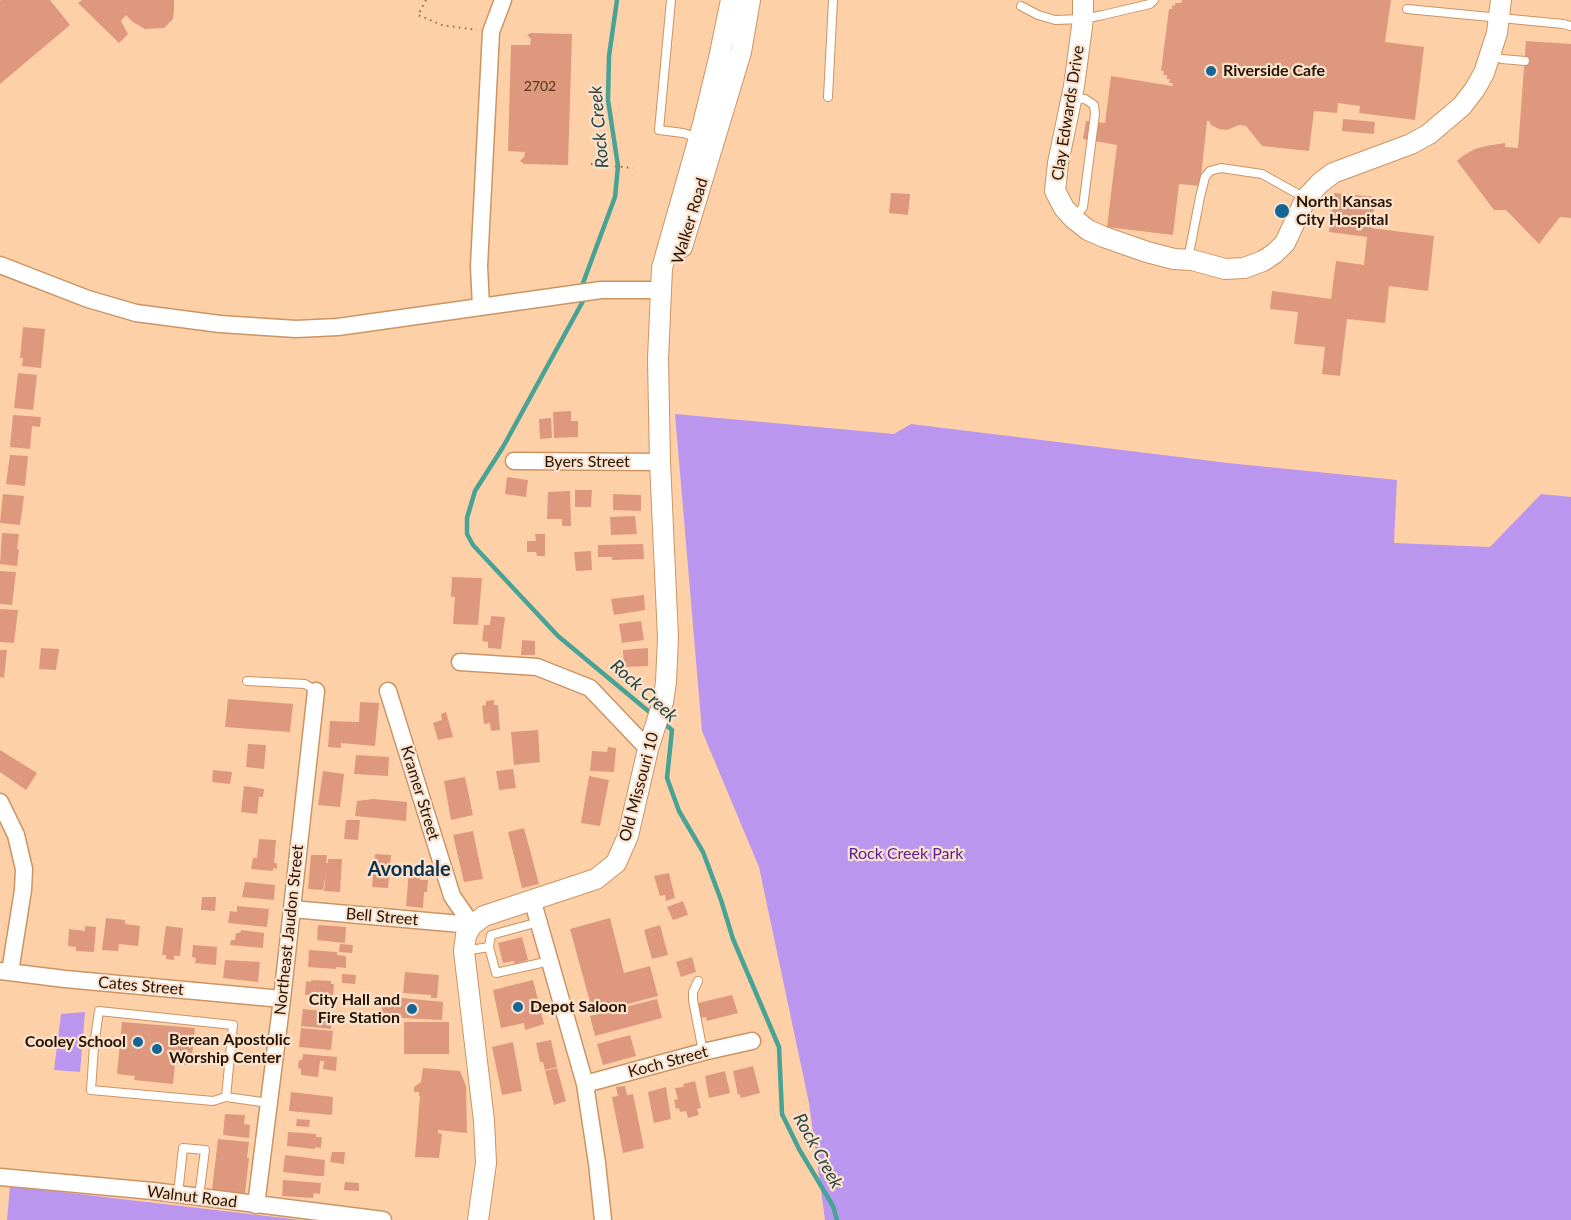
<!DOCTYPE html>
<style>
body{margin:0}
canvas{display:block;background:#fed0a8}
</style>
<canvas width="1571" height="1220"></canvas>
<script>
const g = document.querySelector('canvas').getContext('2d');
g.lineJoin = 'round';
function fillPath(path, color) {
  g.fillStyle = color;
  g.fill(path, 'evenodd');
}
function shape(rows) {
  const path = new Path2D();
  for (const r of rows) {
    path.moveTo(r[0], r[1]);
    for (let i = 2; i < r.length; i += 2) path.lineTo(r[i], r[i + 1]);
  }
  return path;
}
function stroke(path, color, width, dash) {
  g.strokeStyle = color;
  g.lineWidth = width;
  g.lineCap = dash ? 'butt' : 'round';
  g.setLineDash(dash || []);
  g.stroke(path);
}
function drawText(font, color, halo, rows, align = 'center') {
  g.font = font + ' Lato,sans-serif';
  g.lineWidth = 4.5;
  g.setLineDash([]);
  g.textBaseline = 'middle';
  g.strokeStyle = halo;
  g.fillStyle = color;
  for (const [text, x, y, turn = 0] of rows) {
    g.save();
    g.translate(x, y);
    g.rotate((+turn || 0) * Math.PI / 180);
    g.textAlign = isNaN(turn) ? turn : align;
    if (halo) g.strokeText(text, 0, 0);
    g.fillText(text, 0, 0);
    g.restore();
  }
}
fillPath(shape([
 [675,414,894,434,911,424,1228,463,1397,480,1394,543,1490,547,1541,494,1571,497,1571,1220,825,1220,809,1103,759,867,702,731],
 [85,1012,80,1072,54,1070,61,1014],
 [10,1186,301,1220,7,1220]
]), '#ba96ee');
stroke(shape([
 [583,283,615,197,618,166,608,100,609,56,617,0],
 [583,301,503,447,475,491,467,518,467,534,473,545,558,636,653,715],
 [662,722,672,730,667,778,679,811,703,852,721,900,733,939,779,1047,782,1114,799,1149,833,1206,837,1220]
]), '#47a395', 4.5);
fillPath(shape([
 [1,0,50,0,70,25,0,84,0,1],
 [82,0,174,0,174,10,173,19,164,28,145,29,133,22,126,15,121,21,128,34,119,43,78,3],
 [1182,0,1391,0,1385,42,1424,47,1415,120,1359,113,1360,106,1338,103,1337,113,1314,111,1309,151,1262,146,1246,126,1239,125,1227,130,1219,129,1211,125,1209,121,1207,121,1200,186,1179,184,1173,235,1107,227,1117,145,1083,139,1086,121,1105,123,1111,76,1172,86,1173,83,1169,83,1170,79,1167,79,1167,75,1163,75,1164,71,1161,71,1169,9,1172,9,1172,5,1175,6,1175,3,1181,3],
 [531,33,572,34,568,165,524,164,520,161,524,157,525,152,508,151,511,45,530,45,531,39,527,35],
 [1526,41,1571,44,1571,218,1560,217,1539,244,1506,210,1494,210,1457,161,1464,155,1475,149,1486,146,1505,143,1505,147,1518,148],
 [1343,119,1375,122,1374,134,1342,131],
 [891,193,910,194,908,215,889,213],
 [1334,193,1376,197,1371,228,1434,236,1428,291,1389,286,1385,323,1347,319,1340,376,1322,374,1325,347,1294,344,1298,312,1270,309,1272,291,1331,299,1336,261,1364,265,1367,237,1329,232],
 [23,327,45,329,41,368,22,366,23,358,20,358],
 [18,373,37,375,33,410,14,408],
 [571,411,571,421,578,421,578,437,554,438,553,412],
 [13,415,41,417,40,427,32,426,30,449,10,447],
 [551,418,552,438,540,439,539,419],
 [10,455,28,456,25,486,6,484],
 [507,477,528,480,526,497,505,494],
 [575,490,592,490,591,507,575,507],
 [570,491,571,526,562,526,562,519,547,519,548,492],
 [3,494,24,496,20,525,0,523],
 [613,494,641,495,641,511,613,510],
 [635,516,637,534,611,535,610,517],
 [2,533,19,534,17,549,19,549,17,566,0,564],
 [535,534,545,534,545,556,537,556,536,552,527,552,527,541,536,541],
 [643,544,644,559,612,560,612,557,598,557,598,545],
 [591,551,592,570,576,571,574,552],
 [0,571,16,572,12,605,0,604],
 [452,577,482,578,478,625,453,624,455,597,451,597],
 [644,595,645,610,614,615,611,599],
 [0,609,18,610,14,643,0,642],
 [491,616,505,617,501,649,488,648,488,642,482,641,484,625,490,625],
 [641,621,644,640,622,643,619,624],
 [522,640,535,641,535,655,521,655],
 [41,648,59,649,56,670,39,669],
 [648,648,648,666,624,667,623,650],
 [0,650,7,650,4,678,0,677],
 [228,699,293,704,290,732,225,727],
 [494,700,494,705,498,705,500,730,491,731,490,723,484,724,482,706,486,705,486,701],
 [360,702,379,703,375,746,341,743,341,748,328,747,330,721,359,722],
 [446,712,453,737,438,740,433,723,442,720,441,714],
 [538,730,540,762,514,765,511,732],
 [248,744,266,745,264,769,246,767],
 [608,747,616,748,614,772,590,771,592,751,607,752],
 [0,750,37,773,26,790,0,772],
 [356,755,389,757,388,776,354,774],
 [513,769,516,788,499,790,496,771],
 [213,770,232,772,230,784,212,782],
 [323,771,344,774,340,807,318,805],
 [589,776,609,780,600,826,581,823],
 [465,777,473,815,451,820,444,781],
 [244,786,264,789,263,797,259,797,257,814,241,812],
 [373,799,407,802,406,821,355,816,357,801],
 [346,820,360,820,358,840,344,839],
 [524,828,539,884,522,888,508,832],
 [473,831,483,879,464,882,453,835],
 [259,839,276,840,274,863,277,863,277,869,273,868,273,871,251,869,253,858,257,858],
 [375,854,391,855,388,888,372,887],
 [311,855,327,855,326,863,328,863,328,859,342,859,340,892,324,891,326,873,323,890,308,889],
 [409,871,421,873,420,880,428,880,427,892,424,892,423,908,406,906],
 [669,873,675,898,666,901,665,895,660,896,654,876],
 [245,882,275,885,274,900,242,897],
 [202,897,216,897,215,911,201,910],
 [683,901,688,915,673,920,667,907],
 [237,906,269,909,267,927,228,923,230,911,237,912],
 [106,918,125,920,125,924,140,926,138,946,119,944,118,951,102,950],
 [610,918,624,973,650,966,658,996,593,1013,570,929],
 [318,925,346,927,345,943,317,940],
 [660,925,668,955,652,959,644,930],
 [85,926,96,927,94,952,76,951,76,947,68,946,69,929,85,931],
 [166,926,183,928,180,956,174,956,174,960,166,959,166,955,162,955],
 [241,930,264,933,263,948,230,945,231,940,235,940,236,933,240,933],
 [522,937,528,960,514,964,514,961,503,963,498,943],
 [340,944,353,945,352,953,339,952],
 [193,945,217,947,216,965,195,963,196,958,192,957],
 [309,950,337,952,337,955,346,956,346,968,336,967,336,969,308,967],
 [692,957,696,972,681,977,676,962],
 [225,960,260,962,258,982,223,978],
 [405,972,439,975,437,998,431,998,431,995,403,993],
 [342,974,356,975,355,984,342,983],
 [311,980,331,981,331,984,334,984,333,997,329,997,329,999,309,997,309,995,305,995,306,981,311,982],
 [533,980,544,1024,525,1030,524,1023,501,1028,493,990],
 [732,995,738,1013,707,1021,706,1017,701,1018,698,1003],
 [382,996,443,1002,442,1020,382,1017],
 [657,999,662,1018,595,1036,590,1016],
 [303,1009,332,1012,331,1029,301,1026],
 [122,1022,195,1028,191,1065,175,1064,173,1084,134,1080,135,1076,117,1074],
 [404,1022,449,1022,449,1054,404,1054],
 [301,1028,333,1031,331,1050,299,1047],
 [630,1035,636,1056,603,1065,597,1044],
 [551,1040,557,1067,545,1070,543,1062,540,1062,536,1043],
 [513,1042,522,1091,502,1095,492,1047],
 [303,1054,337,1057,336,1071,323,1069,324,1061,320,1061,318,1077,301,1075,301,1069,298,1068,299,1060,302,1060],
 [753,1066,760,1093,741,1098,740,1094,738,1095,733,1071],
 [423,1068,460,1071,466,1086,467,1133,438,1130,438,1133,442,1134,439,1158,415,1157,420,1096,419,1096,419,1092,414,1092,414,1087,421,1082],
 [557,1068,566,1101,554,1105,545,1071],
 [725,1071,730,1093,709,1098,705,1076],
 [695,1081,701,1108,697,1109,699,1115,688,1118,686,1111,680,1112,679,1108,676,1109,674,1100,678,1099,675,1088,684,1087,683,1084],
 [625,1086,627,1095,633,1094,644,1148,623,1153,612,1097,618,1096,616,1087],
 [666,1087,671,1119,654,1123,648,1092],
 [291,1092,333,1097,332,1115,289,1111],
 [225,1114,245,1115,244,1124,250,1125,249,1138,223,1135],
 [297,1119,310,1120,309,1127,296,1126],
 [288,1132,316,1134,316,1137,322,1137,321,1148,315,1147,315,1149,287,1146],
 [218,1139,249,1142,247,1158,249,1158,245,1194,212,1190],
 [332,1152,345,1152,344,1164,330,1162],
 [285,1155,325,1160,324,1176,317,1176,283,1172],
 [283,1180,321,1183,320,1194,314,1193,313,1198,282,1196],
 [345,1182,359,1183,359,1191,344,1190]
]), '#dd987d');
const service = shape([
 [671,0,659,130,683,133,699,138],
 [1021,6,1038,15,1055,20,1083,19,1103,15,1150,4,1154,0],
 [1407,9,1563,24,1571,26],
 [1491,55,1502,59,1525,61],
 [828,97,833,0],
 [1072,98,1085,99,1094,105,1095,114,1083,207,1074,219],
 [1188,259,1200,197,1205,177,1210,171,1221,168,1262,174,1305,198],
 [247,681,305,684,316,691],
 [489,947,491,935,539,922],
 [464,951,489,947,496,973,550,961],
 [698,981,693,992,693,1000,703,1052],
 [226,1097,213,1101,91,1090,94,1046,99,1011,233,1025,226,1097,269,1103],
 [178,1194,183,1148,205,1150,199,1197]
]);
const minor = shape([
 [0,265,88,299,136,313,220,324,296,329,338,327,601,290,662,290],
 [481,307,479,266,491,32,503,0],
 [514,461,660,462],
 [460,662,537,667,590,688,648,749],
 [388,691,452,896,472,925],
 [0,802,16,835,24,869,23,890,10,972],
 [532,899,585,1084,597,1163,603,1220],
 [292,909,472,925],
 [0,971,65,979,282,999],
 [585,1084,703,1052,752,1041],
 [0,1177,153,1191,383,1220],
 [256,1205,282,999,316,691]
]);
const tertiary = shape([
 [1083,0,1083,19,1074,86,1058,163,1055,191,1064,208,1074,219,1088,230,1104,237,1147,252,1174,259,1192,260,1225,269,1244,268,1263,261,1275,253,1285,243,1306,198,1320,183,1333,173,1411,144,1429,134,1462,106,1475,89,1484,73,1497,33,1501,0],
 [682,247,741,52,750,0],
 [478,1220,486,1163,484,1121,464,951,466,935,472,925,484,916,596,879,616,863,628,836,648,749,663,702,666,682,668,638,660,462,658,359,662,268,703,124,719,58,731,0]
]);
stroke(service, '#cb9463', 10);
stroke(minor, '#cb9463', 19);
stroke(tertiary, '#cb9463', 22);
stroke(shape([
 [426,0,418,15,442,25,477,30],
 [591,164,633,168]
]), '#8e6e51', 2, [1.5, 4.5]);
stroke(service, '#fff', 8);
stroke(minor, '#fff', 16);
stroke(tertiary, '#fff', 20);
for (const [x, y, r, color] of [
 [1211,71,6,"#146697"],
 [1282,211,8,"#146697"],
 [518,1007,6,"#146697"],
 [412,1009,6,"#146697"],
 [138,1042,6,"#146697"],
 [157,1049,6,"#146697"]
]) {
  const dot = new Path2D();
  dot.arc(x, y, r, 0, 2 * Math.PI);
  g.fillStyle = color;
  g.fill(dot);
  stroke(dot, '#fae2ce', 2);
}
drawText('14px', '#553520', null, [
 ["2702",540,86]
]);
drawText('bold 16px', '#281401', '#fae2ce', [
 ["Riverside Cafe",1223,71],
 ["North Kansas",1296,202],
 ["City Hospital",1296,220],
 ["City Hall and",400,1000,"right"],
 ["Fire Station",400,1018,"right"],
 ["Depot Saloon",530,1007],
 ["Berean Apostolic",169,1040],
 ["Worship Center",169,1058],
 ["Cooley School",126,1042,"right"]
], 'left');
drawText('16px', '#281401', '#fae2ce', [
 ["Clay Edwards Drive",1068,113,-81],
 ["Walker Road",690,221,-73],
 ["Byers Street",587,462],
 ["Old Missouri 10",639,787,-75],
 ["Kramer Street",420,793,73],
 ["Bell Street",382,917,5],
 ["Northeast Jaudon Street",289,930,-84],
 ["Cates Street",141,986,5],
 ["Koch Street",668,1062,-15],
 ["Walnut Road",192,1197,7]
]);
drawText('16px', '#5e2098', '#fae2ce', [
 ["Rock Creek Park",906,854]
]);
drawText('italic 18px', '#294641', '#fae2ce', [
 ["Rock Creek",599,127,-95],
 ["Rock Creek",644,691,42],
 ["Rock Creek",818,1151,61]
]);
drawText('bold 20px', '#0d314a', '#fae2ce', [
 ["Avondale",409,870]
]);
</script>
